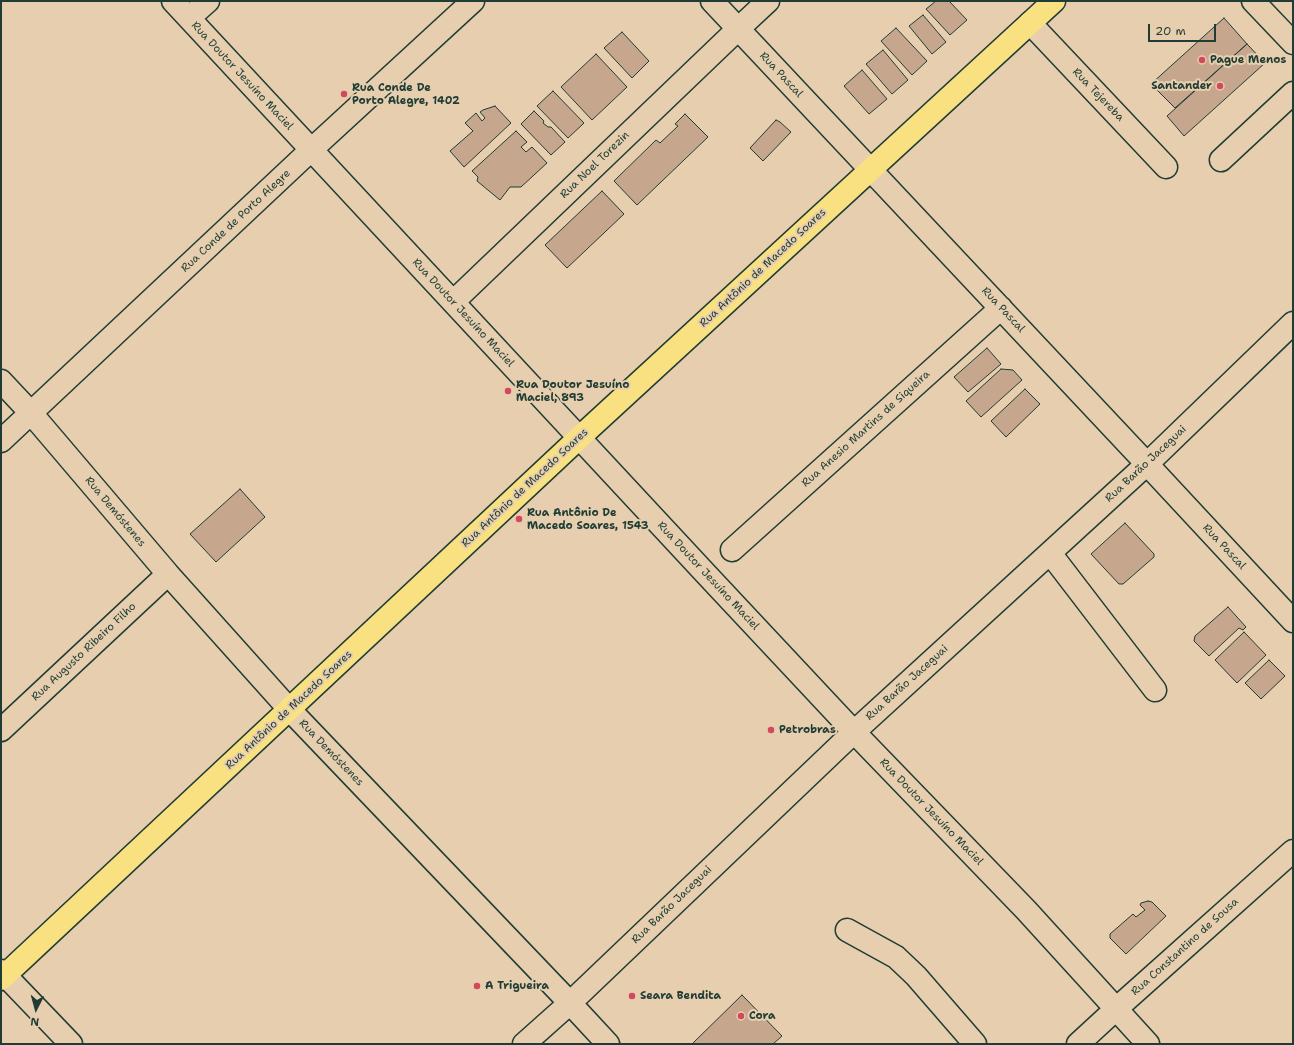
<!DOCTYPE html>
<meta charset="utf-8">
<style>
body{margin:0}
#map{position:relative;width:1294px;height:1045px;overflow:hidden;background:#e7ceaf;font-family:"Shantell Sans",sans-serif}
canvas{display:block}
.frame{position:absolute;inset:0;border:2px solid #1f3d34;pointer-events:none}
.north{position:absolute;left:16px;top:989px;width:40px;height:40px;-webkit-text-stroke:3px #e7ceaf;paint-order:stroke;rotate:186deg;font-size:11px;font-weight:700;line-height:16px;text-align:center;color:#1f3d34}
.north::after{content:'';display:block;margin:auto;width:14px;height:18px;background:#1f3d34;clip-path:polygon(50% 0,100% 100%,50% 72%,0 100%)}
.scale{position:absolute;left:1148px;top:24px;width:68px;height:18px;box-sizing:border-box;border:2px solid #1f3d34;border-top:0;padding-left:5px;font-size:12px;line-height:14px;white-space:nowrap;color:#1f3d34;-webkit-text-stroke:3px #e7ceaf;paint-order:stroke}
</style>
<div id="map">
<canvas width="1294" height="1045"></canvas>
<div class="frame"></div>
<div class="north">N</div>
<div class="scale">20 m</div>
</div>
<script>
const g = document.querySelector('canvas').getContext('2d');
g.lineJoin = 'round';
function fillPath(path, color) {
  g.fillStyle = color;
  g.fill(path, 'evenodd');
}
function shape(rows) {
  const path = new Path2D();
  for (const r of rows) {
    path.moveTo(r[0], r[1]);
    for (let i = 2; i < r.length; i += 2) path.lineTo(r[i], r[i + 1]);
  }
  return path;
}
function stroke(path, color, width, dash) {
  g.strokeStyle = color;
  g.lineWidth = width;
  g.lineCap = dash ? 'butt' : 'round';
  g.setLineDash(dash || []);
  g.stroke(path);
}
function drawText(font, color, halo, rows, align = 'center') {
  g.font = font + ' "Shantell Sans",sans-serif';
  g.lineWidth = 4;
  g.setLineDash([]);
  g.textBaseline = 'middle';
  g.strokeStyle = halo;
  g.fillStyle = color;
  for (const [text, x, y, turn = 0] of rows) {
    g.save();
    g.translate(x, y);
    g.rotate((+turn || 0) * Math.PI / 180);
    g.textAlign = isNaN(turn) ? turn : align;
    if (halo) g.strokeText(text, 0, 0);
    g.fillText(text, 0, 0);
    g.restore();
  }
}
const building = shape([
 [936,1,949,1,967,20,950,35,926,9,936,1],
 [923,15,946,42,932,54,909,26,923,15],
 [1224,18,1247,44,1175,108,1151,84,1224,18],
 [896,28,927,61,912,75,881,41,896,28],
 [622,32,649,61,632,78,604,48,622,32],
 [1247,44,1265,63,1184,136,1167,116,1247,44],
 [883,50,908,80,892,94,866,64,883,50],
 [596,54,627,87,592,120,561,87,596,54],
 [862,70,887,99,869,114,844,86,862,70],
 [553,91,584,123,568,138,537,106,553,91],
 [495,106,511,123,464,167,450,151,473,131,465,123,476,113,482,121,485,118,480,112,483,110,495,106],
 [534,111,544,121,543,123,548,127,551,127,565,142,551,155,521,124,534,111],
 [685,114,708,137,637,205,614,181,656,140,660,143,678,126,675,124,685,114],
 [776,120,780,122,791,132,763,161,750,148,776,120],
 [516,131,527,142,521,147,526,152,532,147,547,163,521,187,510,187,500,200,477,181,478,177,472,171,516,131],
 [602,191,624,214,567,268,545,245,602,191],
 [987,348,1001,364,968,392,954,377,987,348],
 [1001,369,1013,370,1022,380,981,417,966,401,1001,369],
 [1025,389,1040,404,1006,437,991,421,1025,389],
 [240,489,265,517,216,562,190,534,240,489],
 [1125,523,1154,554,1154,557,1123,584,1119,584,1091,554,1125,523],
 [1228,607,1246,627,1243,630,1239,628,1209,656,1194,641,1195,636,1228,607],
 [1244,632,1266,655,1237,683,1215,660,1244,632],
 [1269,660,1285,676,1261,699,1245,683,1269,660],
 [1148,901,1152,902,1166,916,1126,954,1110,938,1110,934,1133,914,1136,917,1145,910,1140,905,1141,903,1148,901],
 [742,995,782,1036,773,1044,692,1044,742,995]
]);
fillPath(building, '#c7a68e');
stroke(building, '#1f3d34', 1);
const minor = shape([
 [173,1,706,574,854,732,1026,910,1148,1044],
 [712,1,1147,464,1293,621],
 [1253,1,1293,43],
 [189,18,208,1],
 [1030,23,1166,167],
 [1221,160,1293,93],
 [453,302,738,29,768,1],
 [1,381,31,413,168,574,289,709,570,1003,608,1044],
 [1,441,311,150,473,1],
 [732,550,1001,308],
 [1050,553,1155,690],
 [1,730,168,574],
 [847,930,896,957,916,976,975,1044],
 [1,971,71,1044],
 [524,1044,570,1003,854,732,1147,464,1293,323],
 [1078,1044,1116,1009,1293,851]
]);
const major = shape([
 [1,979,580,437,1054,1]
]);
stroke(minor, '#1f3d34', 25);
stroke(major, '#1f3d34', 25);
stroke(minor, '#e7ceaf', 22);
stroke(major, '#f9e181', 22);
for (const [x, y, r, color] of [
 [1202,60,4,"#d1495b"],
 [1220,86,4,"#d1495b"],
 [344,94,4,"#d1495b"],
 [508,391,4,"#d1495b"],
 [519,519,4,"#d1495b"],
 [771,730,4,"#d1495b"],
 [477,986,4,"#d1495b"],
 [632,996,4,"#d1495b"],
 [741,1016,4,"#d1495b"]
]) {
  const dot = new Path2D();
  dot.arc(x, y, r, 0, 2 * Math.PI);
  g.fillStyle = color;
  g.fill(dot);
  stroke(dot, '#e7ceaf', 1.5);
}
drawText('bold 11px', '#1f3d34', '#e7ceaf', [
 ["Pague Menos",1210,60],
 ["Santander",1212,86,"right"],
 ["Rua Conde De",352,88],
 ["Porto Alegre, 1402",352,101],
 ["Rua Doutor Jesuíno",516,385],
 ["Maciel, 893",516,398],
 ["Rua Antônio De",527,513],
 ["Macedo Soares, 1543",527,526],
 ["Petrobras",779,730],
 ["A Trigueira",485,986],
 ["Seara Bendita",640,996],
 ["Cora",749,1016]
], 'left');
drawText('11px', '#1f3d34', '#e7ceaf', [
 ["Rua Pascal",781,75,47],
 ["Rua Doutor Jesuíno Maciel",242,76,47],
 ["Rua Tejereba",1098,95,46],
 ["Rua Noel Torezin",595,165,-44],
 ["Rua Conde de Porto Alegre",236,221,-43],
 ["Rua Antônio de Macedo Soares",763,268,-43],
 ["Rua Pascal",1003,310,47],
 ["Rua Doutor Jesuíno Maciel",463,313,47],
 ["Rua Anesio Martins de Siqueira",866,429,-42],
 ["Rua Barão Jaceguai",1146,464,-43],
 ["Rua Antônio de Macedo Soares",525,488,-43],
 ["Rua Demóstenes",115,512,50],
 ["Rua Pascal",1224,547,47],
 ["Rua Doutor Jesuíno Maciel",708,576,47],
 ["Rua Augusto Ribeiro Filho",84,652,-43],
 ["Rua Barão Jaceguai",907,683,-42],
 ["Rua Antônio de Macedo Soares",289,710,-43],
 ["Rua Demóstenes",331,753,46],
 ["Rua Doutor Jesuíno Maciel",931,812,46],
 ["Rua Barão Jaceguai",672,905,-44],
 ["Rua Constantino de Sousa",1185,947,-42]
]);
</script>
